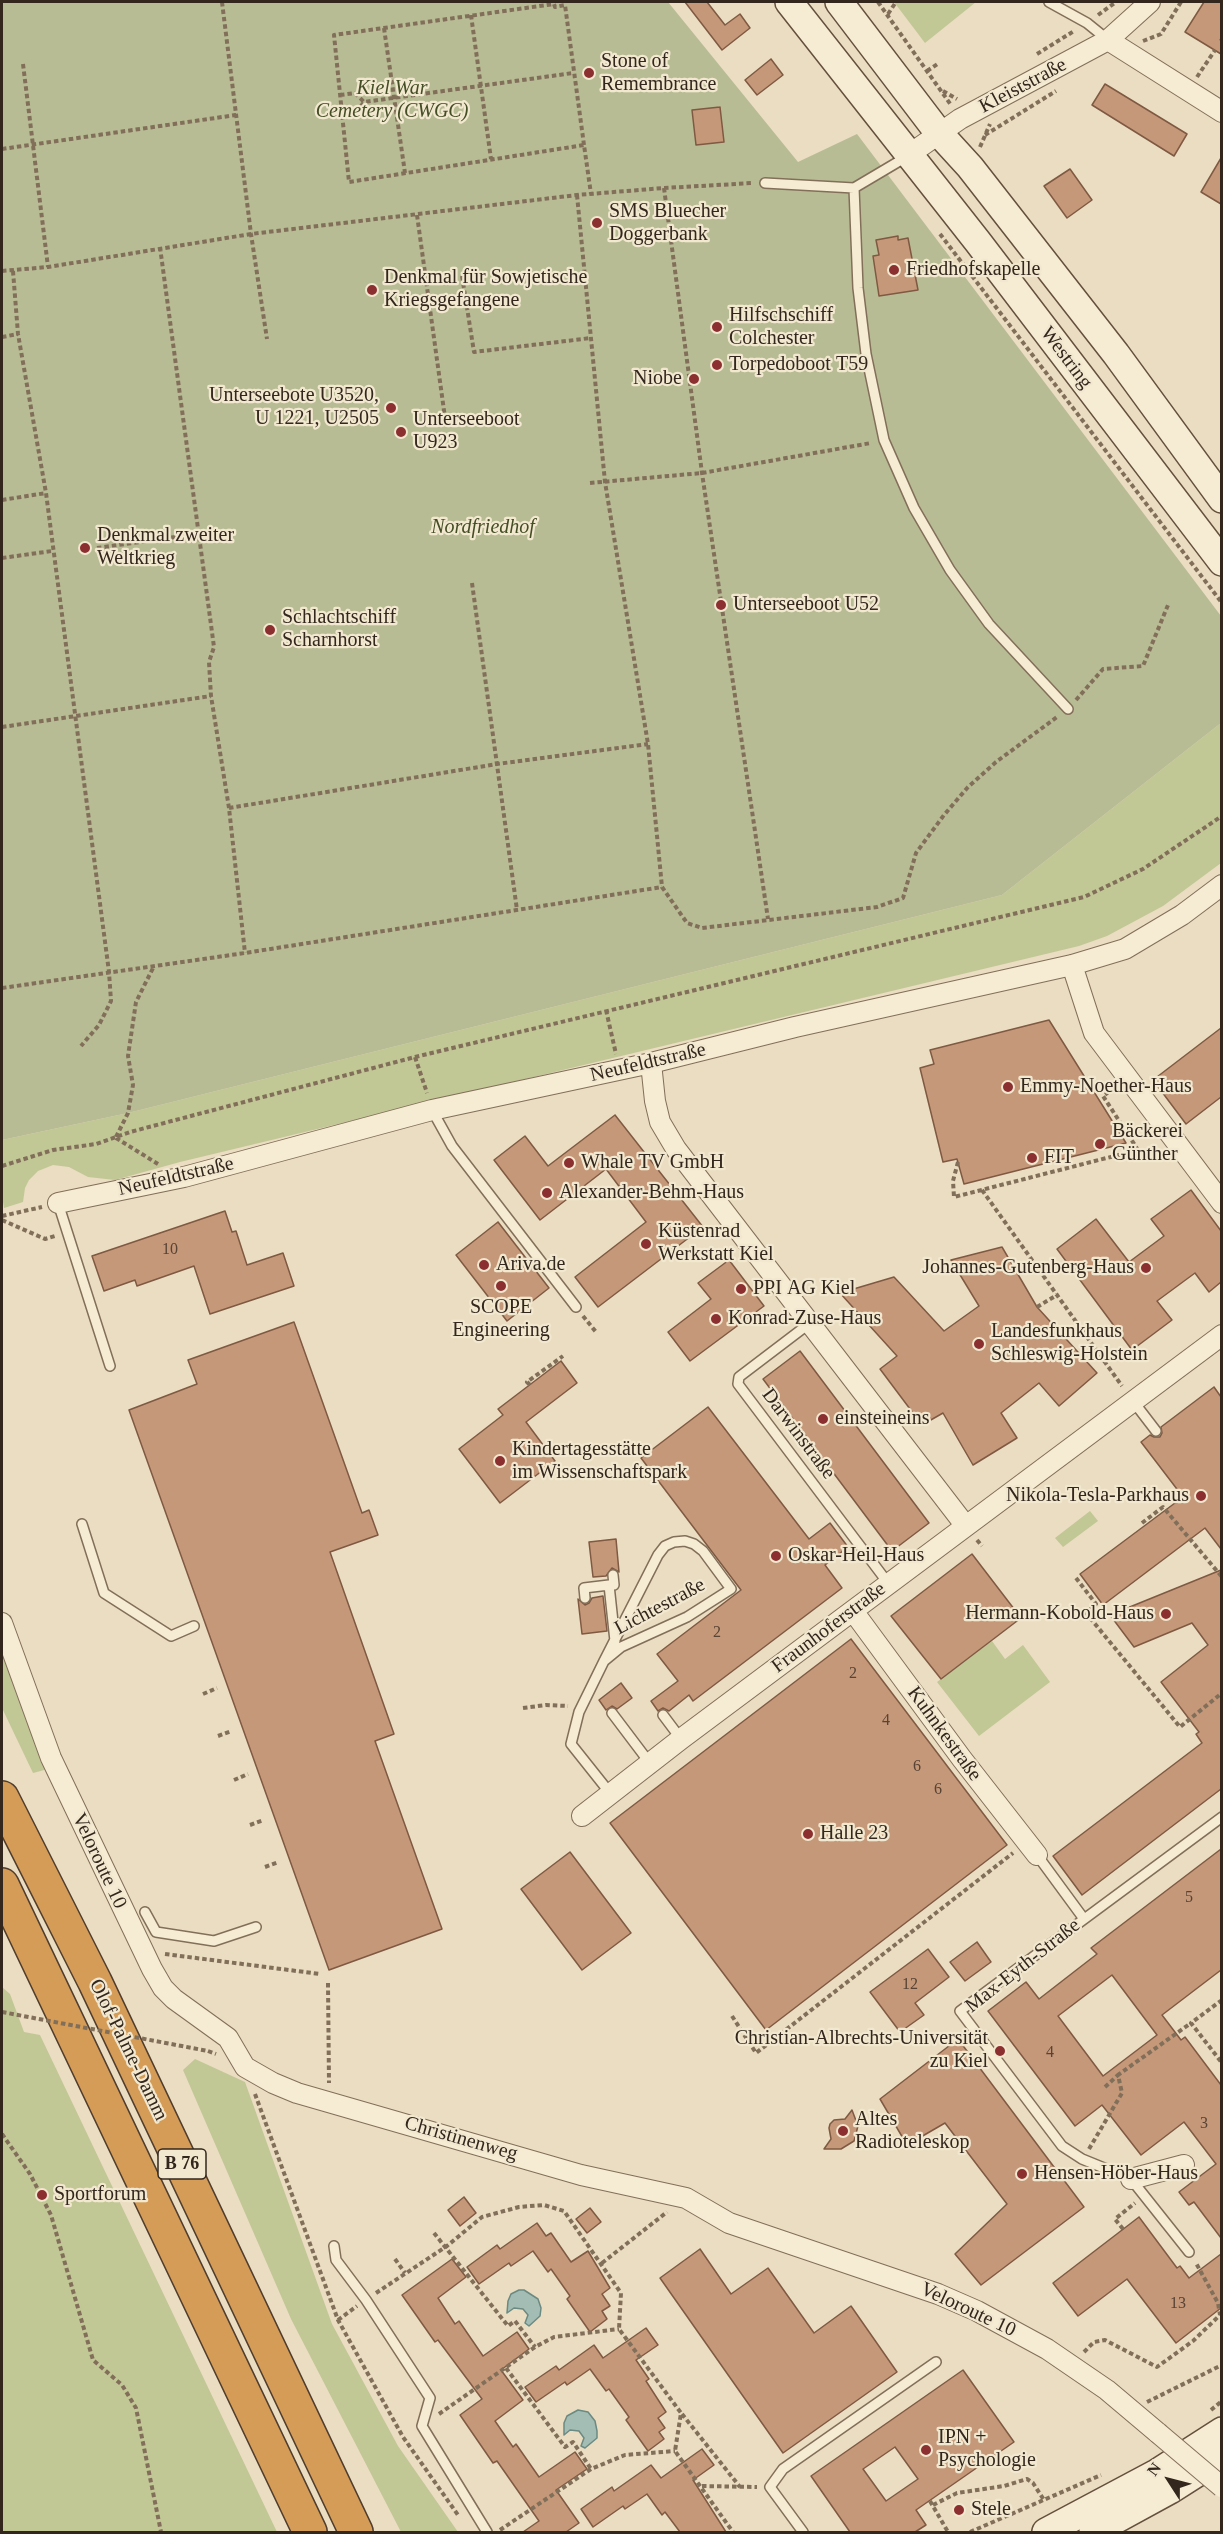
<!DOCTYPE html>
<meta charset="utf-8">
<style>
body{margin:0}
#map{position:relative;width:1223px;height:2534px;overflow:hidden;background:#eaddc1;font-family:Georgia,serif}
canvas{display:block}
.frame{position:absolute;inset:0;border:3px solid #33271d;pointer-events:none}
.north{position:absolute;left:1139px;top:2450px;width:60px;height:60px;-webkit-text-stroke:4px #f2e8d0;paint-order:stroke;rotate:306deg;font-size:16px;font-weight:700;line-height:24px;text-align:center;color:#33271d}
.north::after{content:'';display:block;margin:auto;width:21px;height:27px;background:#33271d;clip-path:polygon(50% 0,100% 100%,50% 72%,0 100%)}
</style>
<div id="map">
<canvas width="1223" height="2534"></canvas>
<div class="frame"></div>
<div class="north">N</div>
</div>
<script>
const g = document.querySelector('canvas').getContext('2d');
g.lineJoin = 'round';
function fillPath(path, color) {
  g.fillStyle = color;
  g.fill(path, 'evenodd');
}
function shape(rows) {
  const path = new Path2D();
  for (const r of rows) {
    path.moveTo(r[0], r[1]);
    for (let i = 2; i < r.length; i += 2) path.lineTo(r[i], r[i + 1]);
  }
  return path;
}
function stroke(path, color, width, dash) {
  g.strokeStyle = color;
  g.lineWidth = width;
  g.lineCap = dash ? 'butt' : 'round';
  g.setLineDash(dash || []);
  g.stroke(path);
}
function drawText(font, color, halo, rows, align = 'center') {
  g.font = font + ' Georgia,serif';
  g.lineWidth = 4.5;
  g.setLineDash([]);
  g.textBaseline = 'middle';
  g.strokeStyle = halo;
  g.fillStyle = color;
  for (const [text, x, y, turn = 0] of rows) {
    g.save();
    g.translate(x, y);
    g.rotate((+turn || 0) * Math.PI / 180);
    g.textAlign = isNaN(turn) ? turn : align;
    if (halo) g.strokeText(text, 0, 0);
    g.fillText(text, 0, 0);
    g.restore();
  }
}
fillPath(shape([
 [894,2,976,2,925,43],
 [1221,723,1221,863,1163,906,1107,936,1079,946,180,1162,115,1180,88,1177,69,1167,53,1165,38,1171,29,1180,25,1188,23,1202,4,1208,2,1196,2,1140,128,1113,1002,895],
 [1090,1511,1098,1521,1063,1547,1055,1538],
 [992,1641,1005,1659,1023,1645,1050,1682,979,1736,937,1682],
 [2,1648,48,1769,33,1773,2,1708],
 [2,1987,10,1994,24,2032,40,2035,277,2532,2,2532],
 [195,2059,245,2082,332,2324,398,2446,458,2532,401,2532,291,2319,183,2070]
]), '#c2c796');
fillPath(shape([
 [2,2,668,2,798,162,857,134,1221,616,1221,723,1002,895,128,1113,2,1140]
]), '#b8bc95');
const water = shape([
 [519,2290,524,2290,538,2299,541,2308,540,2316,529,2326,525,2323,528,2315,523,2309,514,2308,507,2313,508,2301,511,2294,519,2290],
 [578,2410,588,2412,595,2421,597,2431,597,2438,585,2448,581,2446,584,2438,579,2431,570,2430,564,2435,564,2423,567,2416,578,2410]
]);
fillPath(water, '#a3bdb5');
stroke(water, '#6b8a82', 1.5);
const building = shape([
 [685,2,707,2,725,25,740,14,750,28,722,50,685,2],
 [1204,2,1221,2,1221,54,1185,32,1204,2],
 [771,59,783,75,757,95,745,80,771,59],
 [1105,84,1187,134,1174,156,1092,105,1105,84],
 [720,107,724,142,696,145,692,110,720,107],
 [1221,158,1221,204,1201,192,1221,158],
 [1070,169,1092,200,1067,218,1044,186,1070,169],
 [898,236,898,240,908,238,918,290,879,296,873,256,879,255,876,240,898,236],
 [1049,1020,1126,1143,964,1184,957,1159,943,1162,920,1068,934,1064,930,1050,1049,1020],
 [1221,1028,1221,1097,1186,1124,1153,1080,1221,1028],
 [615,1115,703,1227,598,1307,575,1277,646,1222,606,1169,540,1220,494,1160,525,1136,548,1166,615,1115],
 [1191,1190,1221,1231,1221,1282,1209,1292,1195,1273,1157,1301,1172,1320,1132,1350,1057,1249,1096,1219,1129,1262,1164,1236,1151,1219,1191,1190],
 [225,1211,232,1232,236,1231,247,1265,283,1253,294,1286,210,1314,194,1266,137,1286,135,1280,104,1291,92,1256,225,1211],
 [498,1222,549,1288,507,1321,456,1255,498,1222],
 [1002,1247,1037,1307,1097,1373,1059,1406,1039,1383,1001,1413,1017,1438,973,1465,943,1413,922,1425,880,1369,897,1356,840,1293,894,1277,944,1331,979,1306,951,1260,1002,1247],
 [729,1260,764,1306,690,1361,668,1332,711,1299,698,1283,729,1260],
 [294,1322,362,1513,369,1510,378,1535,330,1552,394,1734,375,1741,442,1929,329,1970,129,1410,197,1384,188,1360,294,1322],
 [800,1351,929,1523,892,1551,763,1379,800,1351],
 [561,1361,577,1383,526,1422,555,1461,500,1503,459,1449,503,1415,498,1409,561,1361],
 [1214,1387,1221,1397,1221,1549,1205,1528,1103,1605,1080,1574,1183,1497,1141,1442,1150,1435,1154,1437,1160,1437,1162,1433,1161,1427,1214,1387],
 [708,1407,809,1539,830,1523,848,1547,825,1565,842,1588,693,1701,689,1695,669,1711,663,1708,658,1711,651,1701,678,1681,657,1654,741,1590,641,1458,708,1407],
 [616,1539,619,1572,612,1568,606,1576,593,1577,589,1542,616,1539],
 [972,1554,1021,1618,941,1679,891,1616,972,1554],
 [1221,1570,1221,1789,1082,1895,1053,1856,1202,1743,1196,1734,1199,1732,1161,1682,1208,1645,1192,1623,1134,1647,1110,1615,1221,1570],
 [603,1596,607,1631,582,1634,578,1599,585,1605,589,1603,592,1598,603,1596],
 [851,1639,1007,1845,766,2030,610,1823,851,1639],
 [621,1683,632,1698,617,1709,612,1706,606,1710,599,1700,621,1683],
 [1221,1849,1221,1970,1162,2015,1181,2040,1185,2037,1221,2085,1221,2238,1194,2202,1189,2205,1179,2192,1216,2164,1184,2122,1141,2155,1102,2105,1075,2126,988,2011,1026,1982,1039,1999,1097,1954,1091,1948,1221,1849],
 [1112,1975,1157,2035,1103,2076,1058,2016,1112,1975],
 [570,1852,631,1933,582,1970,521,1889,570,1852],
 [977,1942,991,1962,965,1981,950,1962,977,1942],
 [928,1949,949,1977,915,2003,924,2015,900,2032,870,1992,928,1949],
 [958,2039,1084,2207,981,2285,955,2254,1007,2204,945,2123,907,2145,880,2099,958,2039],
 [852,2110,858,2126,854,2141,841,2149,824,2149,831,2139,829,2128,830,2124,834,2120,845,2119,852,2110],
 [464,2197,476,2213,460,2226,448,2210,464,2197],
 [590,2208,601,2222,587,2233,576,2219,590,2208],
 [1139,2217,1177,2268,1180,2266,1189,2278,1221,2254,1221,2308,1176,2343,1127,2279,1078,2316,1053,2283,1139,2217],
 [537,2223,546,2236,551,2233,571,2262,588,2251,610,2288,602,2294,610,2306,602,2311,607,2319,590,2332,567,2299,570,2296,551,2269,548,2272,533,2251,511,2266,509,2263,479,2284,467,2267,497,2245,500,2249,537,2223],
 [700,2249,731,2294,768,2268,814,2333,851,2306,897,2372,783,2453,660,2278,700,2249],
 [452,2259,466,2277,438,2298,455,2324,459,2321,483,2356,517,2332,529,2349,501,2370,523,2400,495,2421,513,2447,516,2444,539,2477,575,2452,587,2469,556,2490,579,2523,566,2532,523,2532,539,2521,497,2461,493,2463,460,2415,482,2399,438,2340,435,2342,402,2295,452,2259],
 [646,2328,658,2345,636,2360,649,2379,646,2381,666,2412,658,2418,665,2428,659,2432,664,2439,648,2451,626,2420,629,2417,609,2389,606,2391,590,2369,567,2385,565,2382,536,2402,525,2387,556,2366,559,2370,594,2345,603,2358,646,2328],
 [963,2370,1014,2442,916,2510,926,2525,915,2532,850,2532,811,2476,963,2370],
 [895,2447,918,2479,886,2501,863,2469,895,2447],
 [702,2449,714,2465,693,2480,726,2532,680,2532,665,2512,662,2515,647,2494,625,2509,623,2506,593,2527,581,2509,612,2487,614,2491,651,2465,661,2478,702,2449]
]);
fillPath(building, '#c59879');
stroke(building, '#7f5942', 1.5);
const lane = shape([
 [1049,2,1087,23,1108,40],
 [908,156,854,188,858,288,866,354,884,440,914,508,950,570,989,624,1068,709],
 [765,183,854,188],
 [432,1110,452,1146,576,1307],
 [58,1203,110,1366],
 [810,1323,739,1377,738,1384,888,1583],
 [1133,1401,1156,1431],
 [82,1524,104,1593,171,1636,194,1626],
 [609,1585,614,1585,613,1575],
 [585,1598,584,1588,609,1585,615,1641],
 [604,1661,621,1647,687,1617,731,1589,703,1551,694,1544,685,1541,674,1542,665,1546,658,1555,604,1661,579,1712,571,1744,610,1793],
 [612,1713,649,1762],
 [663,1715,681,1739],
 [1037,1855,1084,1919],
 [145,1912,156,1932,214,1941,256,1927],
 [334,2246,336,2260,366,2300,430,2398,422,2426,487,2532],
 [1189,2252,1131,2179,1082,2159,1062,2146,960,2011,1222,1817],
 [803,2532,770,2487,783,2469,936,2362]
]);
const street = shape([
 [1108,40,1222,112],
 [910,154,960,119,1108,40,1150,2],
 [1072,965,1094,1033,1222,1203],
 [651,1063,655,1101,660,1122,676,1149,965,1525],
 [58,1203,184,1177,432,1110,651,1063,795,1027,1072,965,1125,949,1182,915,1222,885],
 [853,1611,962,1759,1037,1855],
 [2,1623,51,1758,152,1969,163,1988,174,1999,228,2038,245,2067,273,2083,297,2093,581,2175,686,2198,729,2223,938,2294,977,2311,1047,2349,1107,2390,1158,2433],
 [582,1816,681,1739,1222,1335],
 [1131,2179,1184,2165]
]);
const secondary = shape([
 [789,2,978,242,1222,562],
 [839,2,938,132,970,167,1116,354,1222,499],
 [1046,2532,1155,2474,1222,2431],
 [1093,2532,1170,2490,1222,2457]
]);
const highway = shape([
 [2,1798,95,1982,356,2532],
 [2,1885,310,2532]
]);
stroke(lane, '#826f5a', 12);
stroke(street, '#826f5a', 22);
stroke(secondary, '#64503d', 30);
stroke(highway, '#503d2e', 36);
stroke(shape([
 [222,2,251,234,267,339],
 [878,2,951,105],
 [888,14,896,2],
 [471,15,491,159],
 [1098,15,1116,2],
 [384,28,405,173],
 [1143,41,1161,34,1181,2],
 [1220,41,1222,40],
 [1037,54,1074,31],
 [23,64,48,267],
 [927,71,939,63],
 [1197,77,1215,50],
 [943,91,957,99],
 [340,95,355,93,364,102,573,73],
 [342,116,356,113,364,102],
 [985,135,1056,91],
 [584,145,565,5,555,7,554,4,334,35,349,182,584,145,591,194],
 [980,147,990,124],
 [2,149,236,115],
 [664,188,702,473,768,919],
 [577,195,605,482,648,744,662,887,687,923,702,928,877,907,903,898,916,853,944,815,968,787,996,762,1057,717],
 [417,215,446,425],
 [940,234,1222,603],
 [160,247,214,647,209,662,211,696,229,808,245,953],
 [2,271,48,267,251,234,577,195,664,188,753,183],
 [13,271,18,334,46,493,109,972,111,1001,99,1025,81,1046],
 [462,276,474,352,591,338],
 [2,337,18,334],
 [590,483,702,473,871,443],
 [2,500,46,493],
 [97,548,197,534],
 [2,558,52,551],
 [472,583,517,910],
 [1076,700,1103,669,1143,666,1168,605],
 [2,727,211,696],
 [229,808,497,764,648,744],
 [2,988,245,953,662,887],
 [606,1010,616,1054],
 [415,1057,427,1093],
 [116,1137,128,1113,133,1085,128,1056,136,1002,154,966],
 [116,1138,158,1164],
 [958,1162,953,1181,954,1197,1138,1150,1103,1096,1113,1089],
 [2,1166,53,1150,96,1144,130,1132,415,1057,1084,897,1143,869,1222,816],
 [982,1190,1122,1386],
 [2,1216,42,1207],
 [2,1220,45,1239,55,1236],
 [1037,1307,1057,1295],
 [583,1316,596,1332],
 [530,1385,527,1382,563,1356],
 [1142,1523,1163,1507,1222,1577],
 [977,1540,982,1546],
 [1076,1578,1096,1604,1086,1613,1180,1727,1222,1693],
 [203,1694,217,1688],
 [523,1708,546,1705,568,1706],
 [218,1736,232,1731],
 [234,1780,248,1774],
 [250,1825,264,1820],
 [265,1867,279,1862],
 [165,1954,320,1974],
 [328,1983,329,2083],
 [1222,2000,1191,2023,1222,2063],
 [732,2016,756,2053,1013,1853],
 [208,2051,216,2054],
 [1105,2087,1118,2075],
 [255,2094,338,2320,403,2437,458,2515],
 [2,2134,30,2174,51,2215,93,2360,122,2385,136,2408,161,2532],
 [1089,2149,1122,2093,1118,2075,1191,2023],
 [1123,2229,1115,2219,1135,2203],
 [434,2233,508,2326,515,2321,535,2347],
 [395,2259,405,2273],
 [602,2263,667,2212],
 [376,2293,447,2246,482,2217,519,2207,544,2205,564,2211,621,2293,619,2329,681,2413,675,2451,733,2532],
 [338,2320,357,2306],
 [1084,2352,1094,2342,1105,2340,1157,2367,1193,2341,1220,2315,1218,2303,1196,2263],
 [506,2368,565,2447,573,2442,591,2469],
 [1147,2402,1222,2365],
 [1211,2410,1222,2401],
 [439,2414,535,2347,554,2337,619,2329],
 [682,2414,740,2487],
 [702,2486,757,2487],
 [930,2501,948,2532],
 [933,2505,957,2493,1004,2486,1027,2479,1033,2483,1044,2500],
 [500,2530,591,2469,625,2455,675,2451],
 [970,2532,1101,2475]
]), '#826f5a', 4, [4.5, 3]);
stroke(lane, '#f6ebd3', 9);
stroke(street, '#f6ebd3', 20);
stroke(secondary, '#f6ebd3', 27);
stroke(highway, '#d49c57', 33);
const streetBridge = shape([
 [1158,2433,1222,2487]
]);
stroke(streetBridge, '#826f5a', 22, []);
stroke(shape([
 [2,2012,208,2051]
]), '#826f5a', 4, [4.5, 3]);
stroke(streetBridge, '#f6ebd3', 20);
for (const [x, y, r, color] of [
 [589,73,6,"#8c2f30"],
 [597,223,6,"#8c2f30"],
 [894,270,6,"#8c2f30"],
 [372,290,6,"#8c2f30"],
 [717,327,6,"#8c2f30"],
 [717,365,6,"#8c2f30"],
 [694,379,6,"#8c2f30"],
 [391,408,6,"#8c2f30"],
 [401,432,6,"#8c2f30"],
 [85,548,6,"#8c2f30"],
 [721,605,6,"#8c2f30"],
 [270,630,6,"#8c2f30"],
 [1008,1087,6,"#8c2f30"],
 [1100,1144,6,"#8c2f30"],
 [1032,1158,6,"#8c2f30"],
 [569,1163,6,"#8c2f30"],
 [547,1193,6,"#8c2f30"],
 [646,1244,6,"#8c2f30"],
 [484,1265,6,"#8c2f30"],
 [1146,1268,6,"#8c2f30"],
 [501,1286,6,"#8c2f30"],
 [741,1289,6,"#8c2f30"],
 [716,1319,6,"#8c2f30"],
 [979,1344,6,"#8c2f30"],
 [823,1419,6,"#8c2f30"],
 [500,1461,6,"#8c2f30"],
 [1201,1496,6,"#8c2f30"],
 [776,1556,6,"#8c2f30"],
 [1166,1614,6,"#8c2f30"],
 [808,1834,6,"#8c2f30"],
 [1000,2051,6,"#8c2f30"],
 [843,2131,6,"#8c2f30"],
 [1022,2174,6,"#8c2f30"],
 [42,2195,6,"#8c2f30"],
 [926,2450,6,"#8c2f30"],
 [959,2510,6,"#8c2f30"]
]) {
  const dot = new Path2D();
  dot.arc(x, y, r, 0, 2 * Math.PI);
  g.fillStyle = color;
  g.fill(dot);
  stroke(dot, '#f2e8d0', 2);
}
drawText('16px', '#584334', null, [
 ["10",170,1250],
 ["2",717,1633],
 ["2",853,1674],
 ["4",886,1721],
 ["6",917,1767],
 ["6",938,1790],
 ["5",1189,1898],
 ["12",910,1985],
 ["4",1050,2053],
 ["3",1204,2124],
 ["13",1178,2304]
]);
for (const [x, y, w] of [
 [182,2164,48]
]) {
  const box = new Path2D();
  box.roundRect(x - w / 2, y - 15, w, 30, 4.5);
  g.fillStyle = '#f2e8d0';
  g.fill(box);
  stroke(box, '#33271d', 1.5);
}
drawText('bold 18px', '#33271d', null, [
 ["B 76",182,2164]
]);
drawText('20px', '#33271d', '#f2e8d0', [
 ["Stone of",601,62],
 ["Remembrance",601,85],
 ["SMS Bluecher",609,212],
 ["Doggerbank",609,235],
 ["Friedhofskapelle",906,270],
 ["Denkmal für Sowjetische",384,278],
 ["Kriegsgefangene",384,301],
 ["Hilfschschiff",729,316],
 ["Colchester",729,339],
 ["Torpedoboot T59",729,365],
 ["Niobe",682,379,"right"],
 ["Unterseebote U3520,",379,396,"right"],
 ["U 1221, U2505",379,419,"right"],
 ["Unterseeboot",413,420],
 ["U923",413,443],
 ["Denkmal zweiter",97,536],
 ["Weltkrieg",97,559],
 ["Unterseeboot U52",733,605],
 ["Schlachtschiff",282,618],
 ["Scharnhorst",282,641],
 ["Emmy-Noether-Haus",1020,1087],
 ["Bäckerei",1112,1132],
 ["Günther",1112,1155],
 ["FIT",1044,1158],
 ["Whale TV GmbH",581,1163],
 ["Alexander-Behm-Haus",559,1193],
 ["Küstenrad",658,1232],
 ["Werkstatt Kiel",658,1255],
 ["Ariva.de",496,1265],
 ["Johannes-Gutenberg-Haus",1134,1268,"right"],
 ["PPI AG Kiel",753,1289],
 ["SCOPE",501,1308,"center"],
 ["Engineering",501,1331,"center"],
 ["Konrad-Zuse-Haus",728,1319],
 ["Landesfunkhaus",991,1332],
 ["Schleswig-Holstein",991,1355],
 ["einsteineins",835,1419],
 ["Kindertagesstätte",512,1450],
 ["im Wissenschaftspark",512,1473],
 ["Nikola-Tesla-Parkhaus",1189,1496,"right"],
 ["Oskar-Heil-Haus",788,1556],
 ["Hermann-Kobold-Haus",1154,1614,"right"],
 ["Halle 23",820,1834],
 ["Christian-Albrechts-Universität",988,2039,"right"],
 ["zu Kiel",988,2062,"right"],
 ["Altes",855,2120],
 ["Radioteleskop",855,2143],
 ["Hensen-Höber-Haus",1034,2174],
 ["Sportforum",54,2195],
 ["IPN +",938,2438],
 ["Psychologie",938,2461],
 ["Stele",971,2510]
], 'left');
drawText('20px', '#33271d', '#f2e8d0', [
 ["Kleiststraße",1023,86,-28],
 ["Westring",1066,358,53],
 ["Neufeldtstraße",648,1063,-13],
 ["Neufeldtstraße",176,1177,-13],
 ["Darwinstraße",798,1434,53],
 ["Lichtestraße",660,1607,-28],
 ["Fraunhoferstraße",829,1628,-37],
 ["Kuhnkestraße",944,1734,54],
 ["Veloroute 10",99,1861,65],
 ["Max-Eyth-Straße",1023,1966,-38],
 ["Olof-Palme-Damm",128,2050,64],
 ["Christinenweg",461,2139,16],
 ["Veloroute 10",968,2310,25]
]);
drawText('italic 20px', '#444e25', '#f2e8d0', [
 ["Kiel War",392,89],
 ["Cemetery (CWGC)",392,112],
 ["Nordfriedhof",483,528]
]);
</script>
